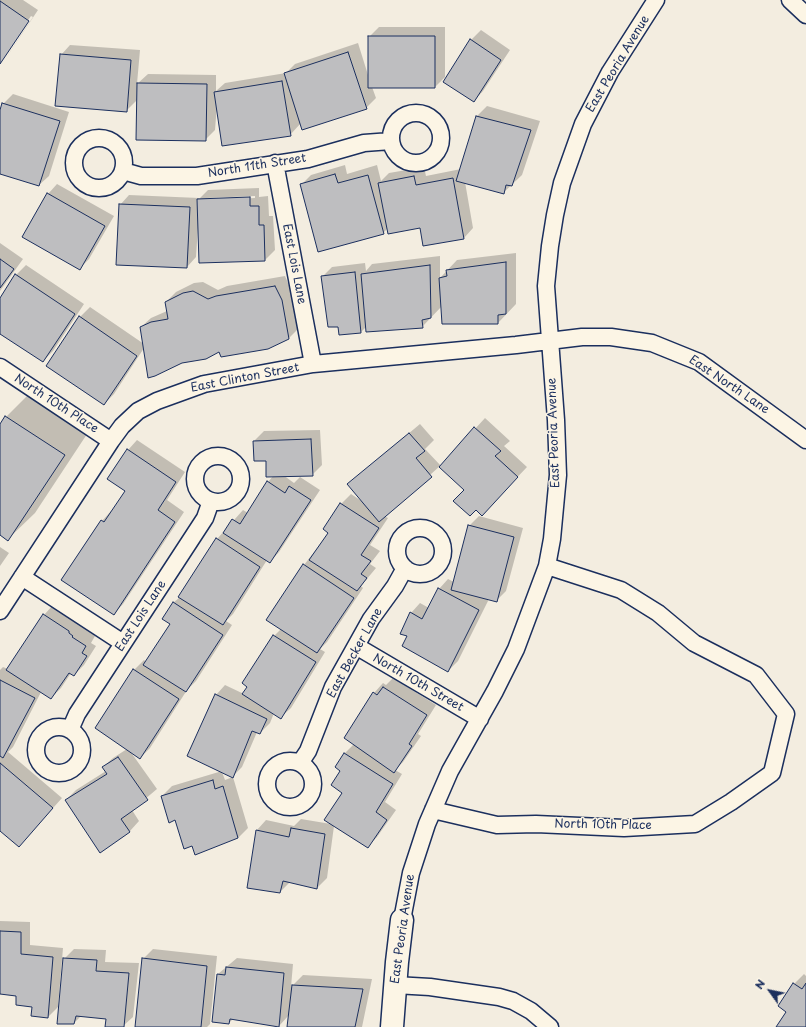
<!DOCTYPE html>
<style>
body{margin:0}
#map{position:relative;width:806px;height:1027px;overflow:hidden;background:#f3ede0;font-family:"Playpen Sans",sans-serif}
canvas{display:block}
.north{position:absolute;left:750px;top:971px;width:40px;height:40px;-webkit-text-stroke:3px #fcf5e5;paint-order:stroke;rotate:303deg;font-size:11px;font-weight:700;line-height:16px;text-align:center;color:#1b2f5e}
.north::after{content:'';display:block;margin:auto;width:14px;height:18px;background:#1b2f5e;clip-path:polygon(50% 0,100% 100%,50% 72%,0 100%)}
</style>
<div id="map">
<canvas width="806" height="1027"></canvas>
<div class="north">N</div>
</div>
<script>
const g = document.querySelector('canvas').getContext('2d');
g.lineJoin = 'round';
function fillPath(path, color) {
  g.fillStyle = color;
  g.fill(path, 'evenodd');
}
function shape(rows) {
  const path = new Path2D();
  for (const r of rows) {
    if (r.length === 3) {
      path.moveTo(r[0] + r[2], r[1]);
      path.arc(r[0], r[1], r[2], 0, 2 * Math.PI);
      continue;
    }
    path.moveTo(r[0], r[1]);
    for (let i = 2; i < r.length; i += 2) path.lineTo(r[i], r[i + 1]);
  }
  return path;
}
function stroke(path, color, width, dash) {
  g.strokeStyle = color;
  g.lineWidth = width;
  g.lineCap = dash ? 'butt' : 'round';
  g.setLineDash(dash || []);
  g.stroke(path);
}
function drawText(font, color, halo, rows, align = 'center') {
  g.font = font + ' "Playpen Sans",sans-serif';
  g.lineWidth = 3;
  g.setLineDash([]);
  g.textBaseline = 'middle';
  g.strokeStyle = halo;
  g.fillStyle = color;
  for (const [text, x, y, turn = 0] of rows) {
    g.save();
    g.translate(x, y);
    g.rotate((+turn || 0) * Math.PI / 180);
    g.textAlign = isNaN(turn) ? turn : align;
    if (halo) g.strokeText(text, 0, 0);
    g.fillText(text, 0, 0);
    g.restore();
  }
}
fillPath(shape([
 [0,0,23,0,38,10,0,67,33,17,31,16,0,62],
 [379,27,445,27,445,77,435,87,372,87,376,98,366,108,301,123,290,135,217,105,215,130,205,140,137,100,126,111,61,55,70,45,140,50,137,84,148,74,216,75,216,91,225,83,286,73,295,64,358,43,368,75,369,37],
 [481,30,510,50,483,91,474,101,471,40],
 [13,94,69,112,49,176,39,185,0,173,0,114,3,104],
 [487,106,540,121,522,175,503,193,465,182,473,228,464,238,421,227,388,228,383,233,301,185,311,175,345,165,347,174,377,165,381,181,389,173,424,167,426,176,461,169,477,116],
 [57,184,114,216,89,259,80,268,48,194],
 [259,188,259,197,268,196,269,216,273,216,275,250,265,260,198,227,196,257,187,267,120,205,129,195,199,198,199,199,208,190],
 [255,196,255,198,207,200,207,198],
 [0,243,23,259,0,291],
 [516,253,516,304,498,323,442,306,422,327,366,327,361,332,339,326,322,277,332,267,365,263,366,271,372,264,440,256,440,278,457,260],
 [26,265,84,304,53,351,43,361,0,333,0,299,16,275],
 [285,276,291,290,298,329,288,339,220,351,144,348,114,394,104,404,80,317,90,307,144,344,141,327,151,318,167,311,166,302,176,292,194,283,203,282,218,290,227,286],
 [33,390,91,428,35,513,8,539,0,534,0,426,6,417],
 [485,418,510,441,504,446,527,467,491,505,465,489,440,466,384,516,388,518,370,545,380,551,370,564,376,568,361,586,363,588,327,642,320,649,325,652,291,708,281,717,274,713,270,723,260,733,257,732,242,767,233,776,222,772,225,780,233,777,248,828,238,838,192,845,162,796,172,786,222,771,216,695,225,685,244,694,274,636,281,629,304,565,329,533,341,504,351,494,363,502,348,484,420,424,434,440,425,449,441,466],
 [320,430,322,465,312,475,283,475,294,483,300,477,320,490,279,552,270,562,267,560,233,614,226,621,232,625,196,681,187,690,150,748,140,758,130,751,157,789,132,810,139,821,130,831,100,852,66,800,76,790,106,771,103,767,113,758,127,749,134,670,144,660,146,662,172,623,173,603,180,597,217,539,243,510,248,513,268,482,274,475,254,441,264,431],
 [137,440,185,472,167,500,184,512,123,604,114,614,102,521,111,511,113,512,127,491,128,450],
 [479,516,523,528,506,591,496,601,489,599,458,661,448,671,409,636,411,613,420,603,429,608,439,589,448,579,454,582,469,526],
 [0,547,9,553,0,566],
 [53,605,95,636,91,643,96,646,84,665,74,675,71,673,61,688,51,698,41,692,13,747,8,752,62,798,28,836,0,830,0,670,3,667,8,669,44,615],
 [393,678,436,705,418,734,421,736,403,762,395,770,402,774,385,802,396,810,377,837,367,847,334,826,327,878,317,888,290,882,280,892,248,887,257,830,266,820,294,826,301,819,331,824,344,792,341,771,336,767,345,753,354,744,374,693,383,683,386,685],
 [0,921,30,922,30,945,63,948,58,1007,48,1017,18,995,0,993],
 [74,949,106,950,105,962,139,963,133,1017,123,1026,107,1018,81,1016,74,1023,64,959],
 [153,949,217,956,210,1024,207,1027,136,1027,143,959],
 [237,958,293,964,291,987,303,975,372,979,362,1027,288,1027,289,1015,279,1026,233,1019,229,1023,213,1021,218,974],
 [804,974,806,976,806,1027,777,1027,787,1011,794,984]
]), '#0003');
const building = shape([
 [0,1,29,21,0,64,0,1],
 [368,36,435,36,435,88,368,88,368,36],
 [470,39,501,60,474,102,443,82,470,39],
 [348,52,367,109,302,130,284,73,348,52],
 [60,54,131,60,127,112,55,106,60,54],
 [282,81,291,136,222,146,214,92,282,81],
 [137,83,207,84,206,141,136,140,137,83],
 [2,103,60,121,39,186,0,174,0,110,2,103],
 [476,116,531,130,512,186,506,185,504,194,456,181,476,116],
 [335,174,338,183,368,175,384,234,318,252,300,184,335,174],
 [414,176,416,185,453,178,464,239,423,246,420,228,388,234,378,183,414,176],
 [47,193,105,226,80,270,22,237,47,193],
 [250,197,250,206,259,206,259,225,264,225,265,261,199,263,197,199,250,197],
 [119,204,190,207,187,268,116,265,119,204],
 [0,259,14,269,0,288,0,259],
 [506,262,506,314,498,315,498,324,442,324,439,278,447,276,446,270,506,262],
 [430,265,431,318,422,320,423,328,366,332,361,274,430,265],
 [355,272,361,333,339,335,338,327,328,327,321,276,355,272],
 [15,274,75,314,43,362,0,334,0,298,15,274],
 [275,286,282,300,289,339,268,349,221,357,219,352,206,359,182,363,155,376,148,378,140,327,151,322,168,319,165,302,183,293,193,291,208,299,216,296,275,286],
 [79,316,137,356,104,405,46,366,79,316],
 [5,416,65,455,8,541,0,535,0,424,5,416],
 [474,427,501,451,495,456,518,477,482,516,476,510,470,516,453,501,464,490,439,467,474,427],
 [409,433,425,451,416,458,432,477,379,522,347,484,409,433],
 [311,439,313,476,266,477,266,461,254,461,253,441,311,439],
 [127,449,176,482,158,510,175,522,114,615,61,580,101,520,104,522,125,491,107,479,127,449],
 [267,481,285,493,289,486,311,500,270,563,223,533,232,519,240,524,267,481],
 [340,503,379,528,361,555,371,561,361,574,367,578,357,591,309,560,328,533,323,529,340,503],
 [468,525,514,537,497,602,451,590,468,525],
 [216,538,260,567,223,625,178,597,216,538],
 [303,564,354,598,317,653,266,620,303,564],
 [438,588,479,610,448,672,402,646,407,636,400,634,410,612,422,619,438,588],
 [173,602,223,635,186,692,143,665,170,624,162,619,173,602],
 [43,614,69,631,69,633,73,636,72,637,86,646,82,653,87,656,74,676,69,673,51,699,6,670,43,614],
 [273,635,316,662,281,719,242,694,247,687,242,683,273,635],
 [133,669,179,699,140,759,95,728,133,669],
 [0,680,35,698,3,758,0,756,0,680],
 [383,687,427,715,409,744,412,746,394,773,344,738,373,692,377,695,383,687],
 [215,694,267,719,260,734,252,731,233,778,187,756,215,694],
 [344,753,393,784,376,812,387,820,368,848,324,820,342,793,331,785,340,771,335,767,344,753],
 [118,757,148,800,121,819,130,832,100,853,65,800,107,774,102,767,118,757],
 [0,763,53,808,19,847,0,831,0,763],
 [213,780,215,789,223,786,238,838,195,855,192,846,184,849,175,820,169,823,161,796,213,780],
 [291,828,325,834,317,889,283,881,280,893,247,888,256,830,289,837,291,828],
 [0,931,21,932,21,954,53,957,48,1018,31,1016,32,1007,16,1005,16,996,0,994,0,931],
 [63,958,97,960,96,971,129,973,124,1027,105,1027,106,1019,76,1016,74,1024,57,1024,63,958],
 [142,958,207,966,201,1027,135,1027,142,958],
 [226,967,284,973,279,1027,230,1019,229,1024,212,1022,217,974,225,975,226,967],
 [793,983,802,989,806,983,806,1027,776,1027,786,1012,778,1006,793,983],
 [292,985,363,989,355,1027,287,1027,292,985]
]);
fillPath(building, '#bebec0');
stroke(building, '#1b2f5e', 1);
const street = shape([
 [790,0,806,15],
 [416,138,25],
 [99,163,25],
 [275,163,313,364],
 [123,171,141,176,197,176,308,159,364,143,391,141],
 [0,367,111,441],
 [218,479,23],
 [420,551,23],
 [22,577,123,643],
 [0,611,111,441,122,426,138,411,157,401,204,384,313,364,516,345,582,337,611,337,652,343,699,362,806,440],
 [356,646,480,719],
 [59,750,23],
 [70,730,77,714,205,518,211,501],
 [290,784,23],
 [300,763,308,751,333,687,371,619,395,586,405,568],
 [433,810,497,825,536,824,624,828,695,824,731,802,772,773,786,714,756,675,694,643,658,613,621,590,547,566],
 [402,920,411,873,427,824,450,771,495,691,516,649,547,566,552,539,558,475,556,420,546,286,550,246,555,215,562,183,583,124,610,72,656,0],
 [395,985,430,987,499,997,513,1001,531,1011,550,1027]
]);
const secondary = shape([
 [392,1027,397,962,402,920]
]);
stroke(street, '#1b2f5e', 19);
stroke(secondary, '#1b2f5e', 25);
stroke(street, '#fcf5e5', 16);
stroke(secondary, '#fcf5e5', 22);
drawText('12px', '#1b2f5e', '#fcf5e5', [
 ["East Peoria Avenue",618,64,-59],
 ["North 11th Street",257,166,-9],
 ["East Lois Lane",294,264,79],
 ["East Clinton Street",245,378,-11],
 ["East North Lane",729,385,34],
 ["North 10th Place",56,404,33],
 ["East Peoria Avenue",554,433,-92],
 ["East Lois Lane",141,616,-57],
 ["East Becker Lane",355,653,-61],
 ["North 10th Street",418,683,30],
 ["North 10th Place",603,825,1],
 ["East Peoria Avenue",403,929,-82]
]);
</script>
